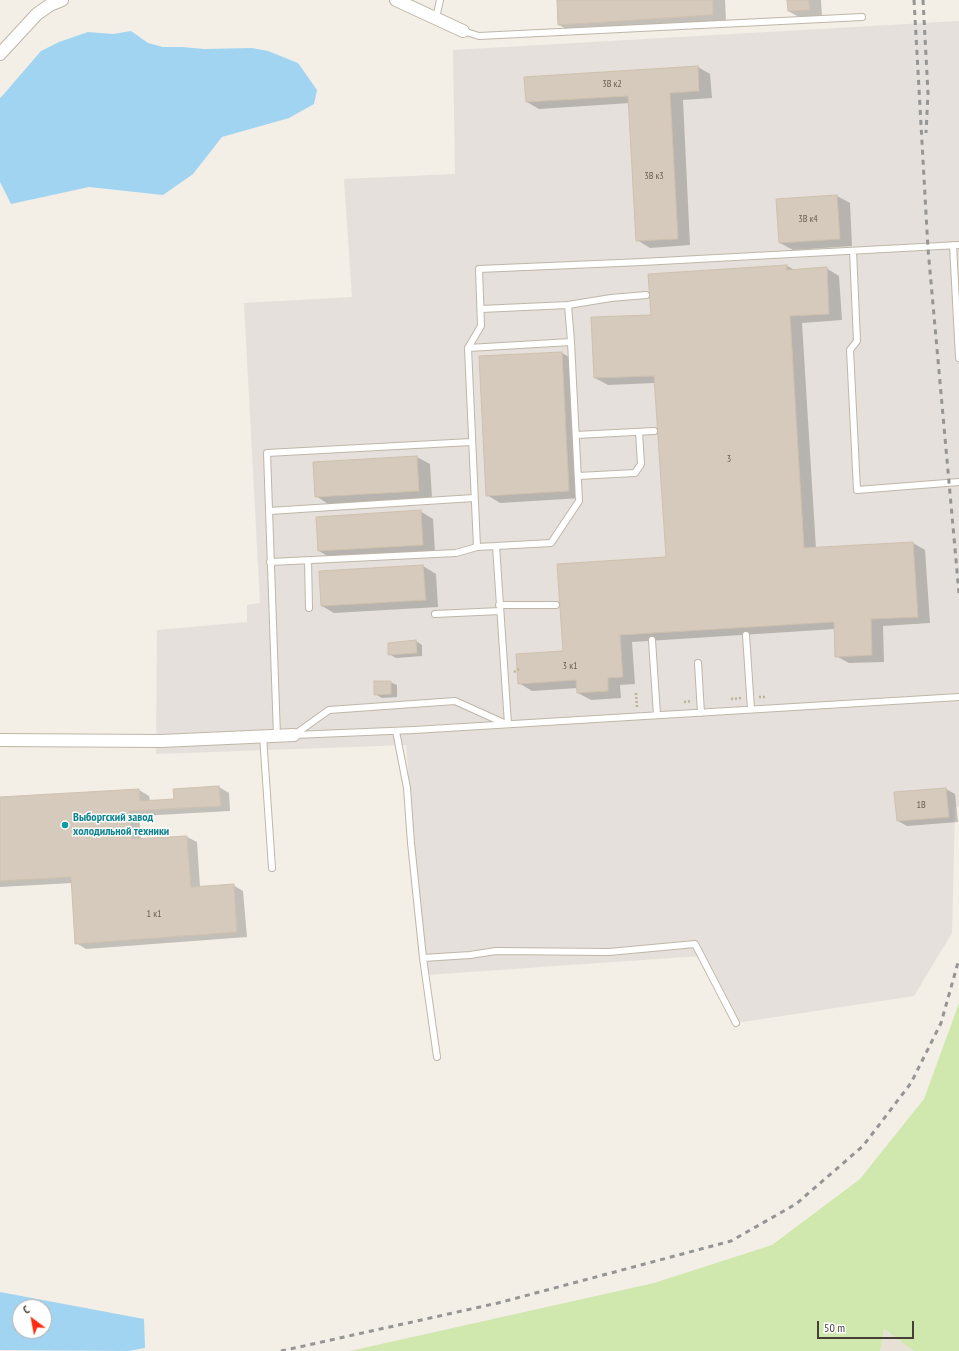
<!DOCTYPE html>
<meta charset="utf-8">
<style>
body{margin:0}
#map{position:relative;width:959px;height:1351px;overflow:hidden;background:#f3eee6;font-family:"PT Sans Narrow",sans-serif}
canvas{display:block}
.north{position:absolute;left:12px;top:1299px;width:40px;height:40px;box-sizing:border-box;background:#fff;border:1px solid #b5b2ae;border-radius:50%;rotate:328deg;font-size:11px;font-weight:700;line-height:16px;text-align:center;color:#463f35}
.north::after{content:'';display:block;margin:auto;width:14px;height:18px;background:#fc2d14;clip-path:polygon(50% 0,100% 100%,50% 72%,0 100%)}
.scale{position:absolute;left:817px;top:1321px;width:97px;height:18px;box-sizing:border-box;border:2px solid #463f35;border-top:0;padding-left:5px;font-size:12px;line-height:14px;white-space:nowrap;color:#463f35;-webkit-text-stroke:3px #fff;paint-order:stroke}
</style>
<div id="map">
<canvas width="959" height="1351"></canvas>
<div class="north">С</div>
<div class="scale">50 m</div>
</div>
<script>
const g = document.querySelector('canvas').getContext('2d');
g.lineJoin = 'round';
function fillPath(path, color) {
  g.fillStyle = color;
  g.fill(path, 'evenodd');
}
function shape(rows) {
  const path = new Path2D();
  for (const r of rows) {
    path.moveTo(r[0], r[1]);
    for (let i = 2; i < r.length; i += 2) path.lineTo(r[i], r[i + 1]);
  }
  return path;
}
function stroke(path, color, width, dash) {
  g.strokeStyle = color;
  g.lineWidth = width;
  g.lineCap = dash ? 'butt' : 'round';
  g.setLineDash(dash || []);
  g.stroke(path);
}
function drawText(font, color, halo, rows, align = 'center') {
  g.font = font + ' "PT Sans Narrow",sans-serif';
  g.lineWidth = 3;
  g.setLineDash([]);
  g.textBaseline = 'middle';
  g.strokeStyle = halo;
  g.fillStyle = color;
  for (const [text, x, y, turn = 0] of rows) {
    g.save();
    g.translate(x, y);
    g.rotate((+turn || 0) * Math.PI / 180);
    g.textAlign = isNaN(turn) ? turn : align;
    if (halo) g.strokeText(text, 0, 0);
    g.fillText(text, 0, 0);
    g.restore();
  }
}
fillPath(shape([
 [884,1329,914,1351,880,1351]
]), '#e7e0d4');
fillPath(shape([
 [959,21,959,806,955,807,952,933,914,996,736,1023,701,956,426,975,406,745,156,754,157,630,247,622,247,605,260,603,244,303,352,297,344,179,455,174,453,50]
]), '#e5e0db');
fillPath(shape([
 [959,1003,959,1351,914,1351,884,1329,880,1351,350,1351,654,1283,772,1245,860,1179,924,1099]
]), '#d0e8ae');
fillPath(shape([
 [131,31,148,43,163,47,182,47,204,49,252,48,268,51,298,63,317,90,314,104,289,118,222,137,193,174,163,195,89,187,11,204,0,182,0,98,3,95,41,51,59,42,88,32,113,34],
 [0,1292,144,1319,145,1348,128,1351,0,1350],
 [20,1307,44,1307,44,1331,20,1331]
]), '#a1d4f1');
fillPath(shape([
 [558,0,725,0,726,22,572,32,559,25],
 [788,0,821,0,822,17,801,18,788,11],
 [698,67,710,74,712,98,683,100,690,245,650,248,637,240,630,103,539,109,527,102],
 [837,196,850,203,852,246,793,250,780,243],
 [787,266,795,270,826,268,839,276,842,320,802,323,816,549,913,543,925,550,930,623,883,626,884,662,849,663,836,656,835,629,632,642,635,684,620,685,621,698,591,700,578,693,578,688,532,691,519,683,564,652,667,558,655,383,608,385,595,378,652,316],
 [562,353,574,360,582,498,500,503,487,495],
 [417,457,430,464,432,498,328,504,316,496,314,463],
 [420,511,433,519,435,552,331,558,319,551],
 [423,566,436,574,438,607,334,613,322,606,320,572],
 [416,641,422,645,422,656,396,658,389,654],
 [390,682,397,685,397,697,382,698,375,694],
 [219,787,229,793,230,811,139,816,141,839,187,837,197,842,200,887,233,885,243,891,247,937,86,949,76,943,72,883,0,887,0,798,139,790,149,796,150,801,175,800,174,790],
 [946,789,955,794,958,822,907,826,898,821]
]), '#0003');
const building = shape([
 [557,0,713,0,713,15,558,25,557,0],
 [787,0,809,0,810,10,788,11,787,0],
 [698,66,699,91,670,93,678,239,636,241,628,96,526,102,524,77,698,66],
 [837,195,840,239,779,243,776,199,837,195],
 [787,265,787,270,827,267,829,314,790,316,804,548,913,542,918,617,871,619,872,655,835,657,834,622,620,635,623,677,608,678,608,691,577,693,576,680,518,684,516,654,563,651,557,564,666,557,654,376,594,378,591,317,651,315,648,274,787,265],
 [562,352,569,491,486,496,479,356,562,352],
 [417,456,419,491,315,497,313,462,417,456],
 [421,510,423,545,318,551,316,517,421,510],
 [423,565,426,600,321,606,319,571,423,565],
 [416,640,417,653,388,655,388,643,416,640],
 [374,681,391,681,391,694,374,695,374,681],
 [219,786,221,806,129,811,132,839,187,836,191,887,234,884,237,932,75,944,71,877,0,881,0,797,139,789,140,801,174,799,173,789,219,786],
 [946,788,949,817,897,821,894,792,946,788]
]);
fillPath(building, '#d5cabb');
stroke(building, '#d0c1ae', 1);
const lane = shape([
 [436,18,440,0],
 [463,31,479,36,862,17],
 [953,245,959,358],
 [853,251,857,341,850,350,857,490,959,482],
 [568,305,611,298,646,295],
 [481,309,568,305,571,342],
 [468,348,481,326,479,269,642,262,959,245],
 [576,435,654,431],
 [578,476,635,473,641,464,639,432],
 [269,511,474,498],
 [496,546,477,547,468,348,571,342,579,501,551,543,496,546,508,724],
 [308,560,309,608],
 [270,562,456,553,477,547],
 [499,605,556,605],
 [435,614,500,611],
 [746,635,751,709],
 [652,640,657,715],
 [698,663,701,713],
 [396,731,407,788,411,843,423,958,437,1057],
 [294,735,414,730,959,697],
 [294,735,329,710,455,701,506,724],
 [263,736,272,868],
 [277,736,267,453,471,442],
 [423,958,470,955,496,951,609,952,695,944,736,1023]
]);
const street = shape([
 [396,0,463,31],
 [0,54,37,14,50,5,62,0],
 [0,740,161,741,294,735]
]);
stroke(lane, '#bfb6a8', 8);
stroke(street, '#bfb6a8', 14);
stroke(shape([
 [514,672,519,669],
 [636,693,637,708],
 [759,697,767,697],
 [731,699,742,698],
 [684,702,692,701]
]), '#c0b199', 2.5, [2, 2]);
stroke(lane, '#fff', 6);
stroke(street, '#fff', 12);
stroke(shape([
 [914,0,928,249,959,593],
 [923,0,928,93,926,133],
 [281,1351,498,1303,731,1241,796,1204,863,1146,911,1083,941,1023,959,959]
]), '#959595', 3, [5, 5]);
for (const [x, y, r, color] of [
 [65,825,4,"#0f9aa8"]
]) {
  const dot = new Path2D();
  dot.arc(x, y, r, 0, 2 * Math.PI);
  g.fillStyle = color;
  g.fill(dot);
  stroke(dot, '#fff', 1.5);
}
drawText('10px', '#6a6256', null, [
 ["3В к2",612,84],
 ["3В к3",654,176],
 ["3В к4",808,219],
 ["3",729,459],
 ["3 к1",570,666],
 ["1В",921,805],
 ["1 к1",154,914]
]);
drawText('bold 12px', '#0d838f', '#fff', [
 ["Выборгский завод",73,818],
 ["холодильной техники",73,832]
], 'left');
</script>
